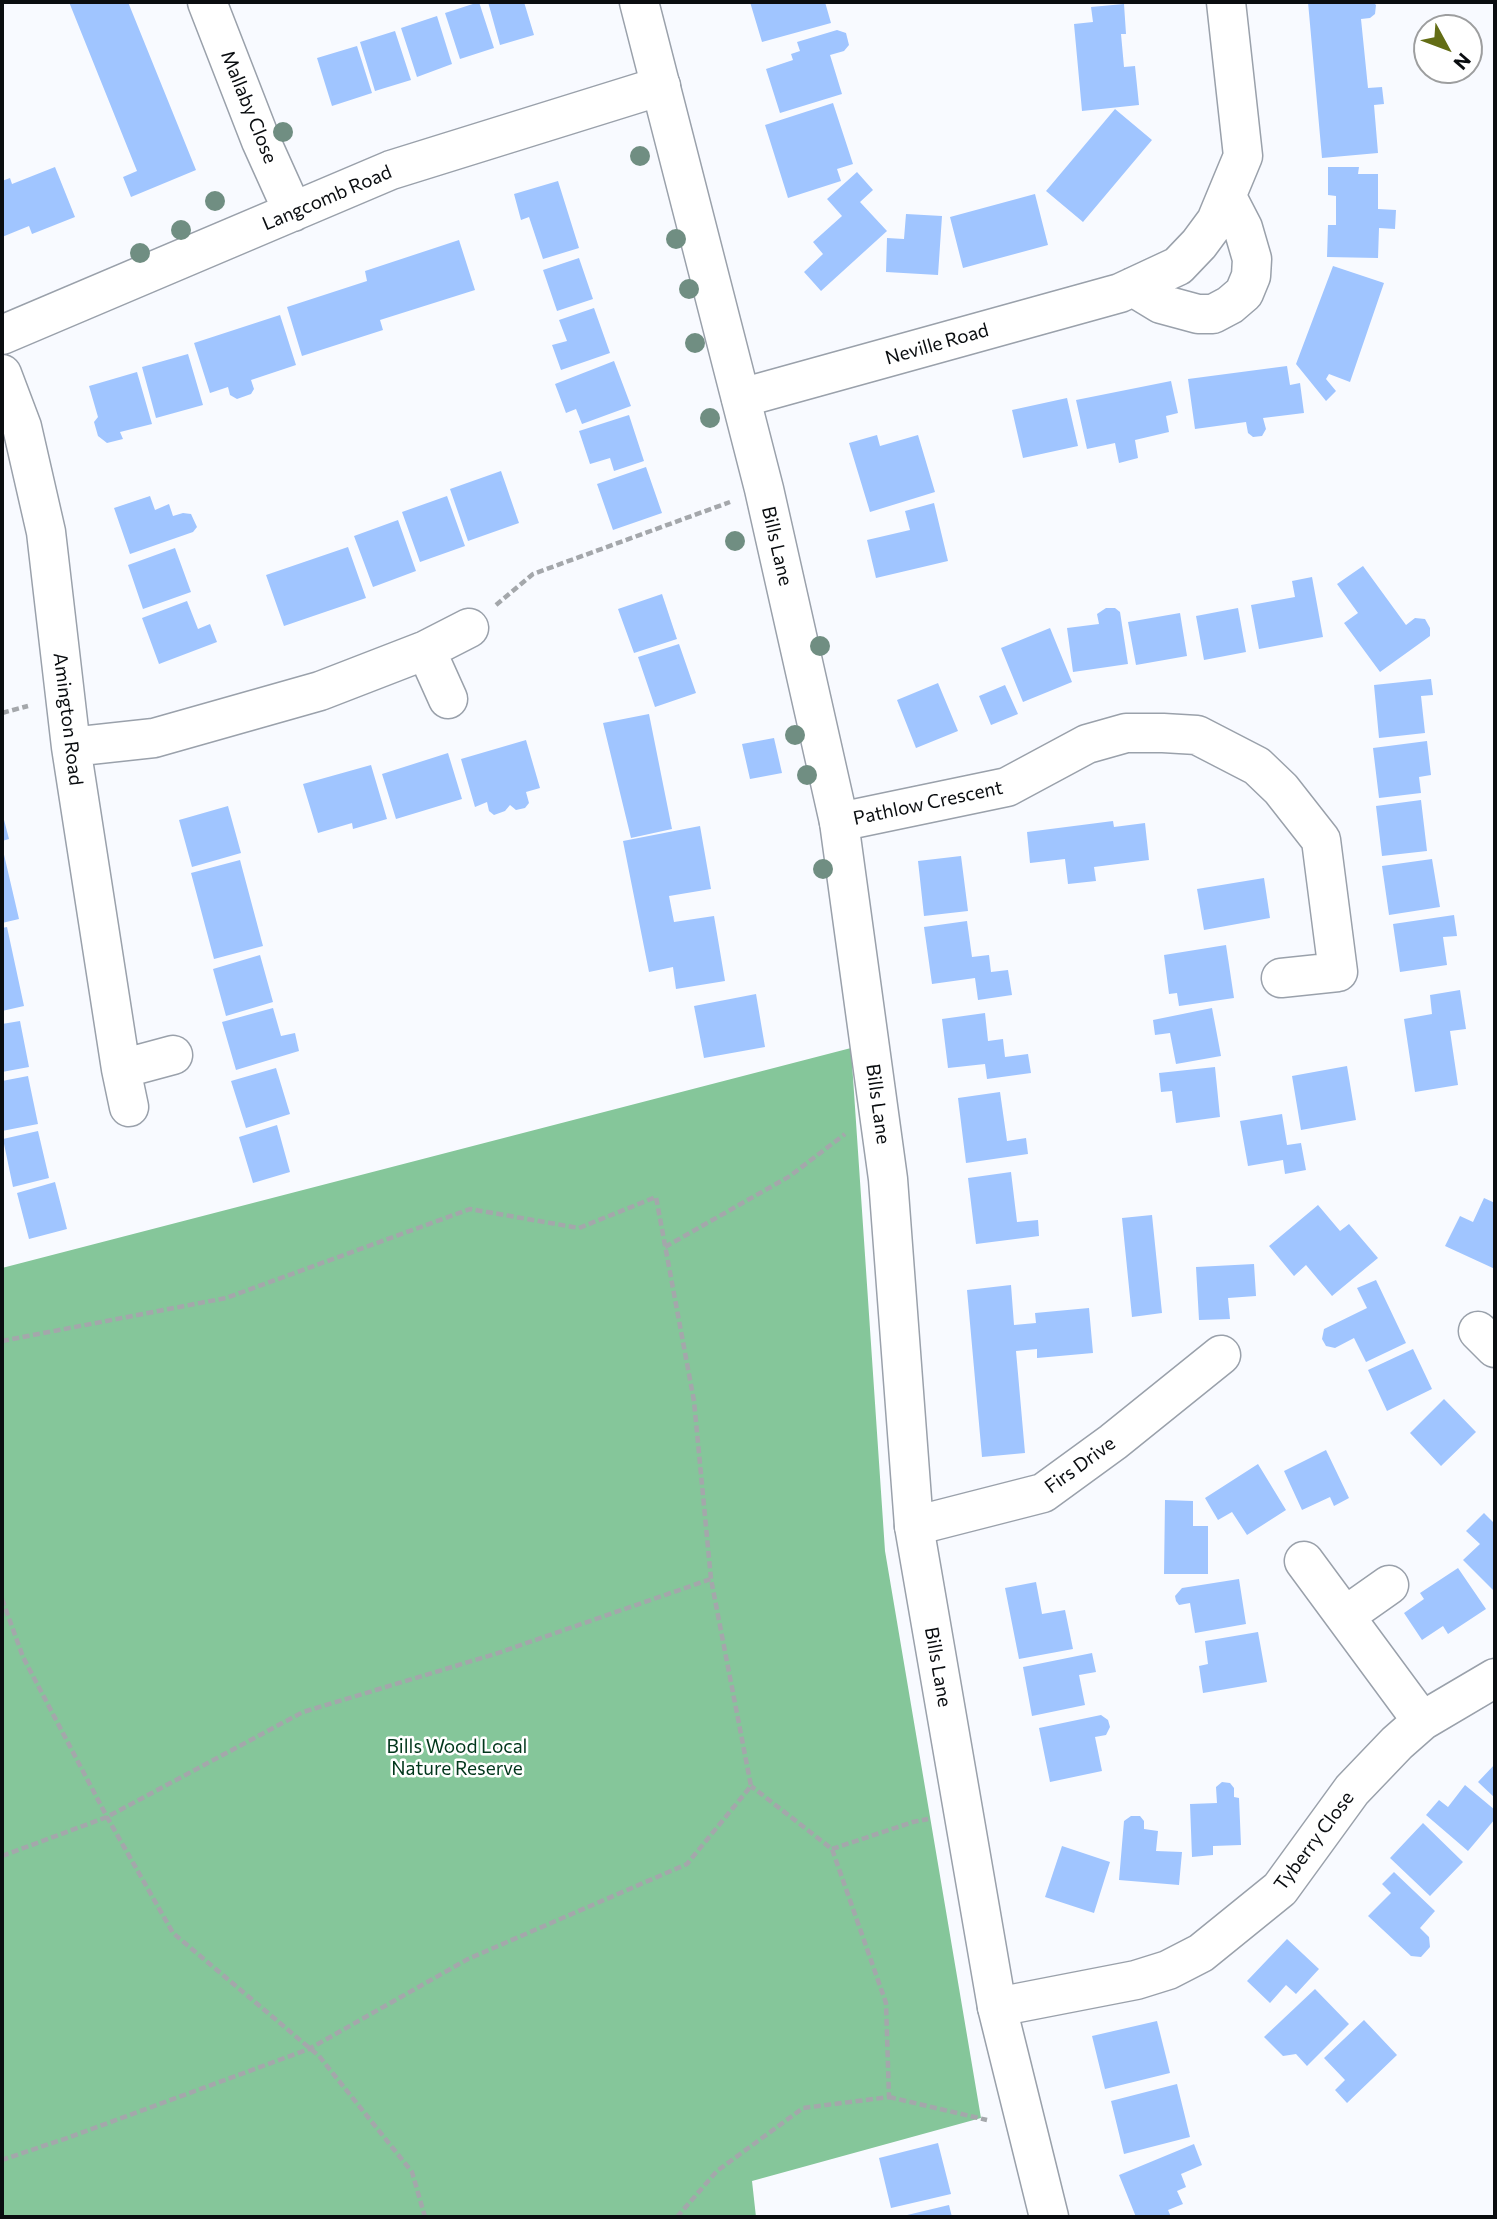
<!DOCTYPE html>
<style>
body{margin:0}
#map{position:relative;width:1497px;height:2219px;overflow:hidden;background:#f8faff;font-family:Commissioner,sans-serif}
canvas{display:block}
.frame{position:absolute;inset:0;border:4px solid #0a0d10;pointer-events:none}
.north{position:absolute;left:1413px;top:14px;width:70px;height:70px;box-sizing:border-box;background:#fff;border:2px solid #9d9e9f;border-radius:50%;rotate:131deg;font-size:19px;font-weight:700;line-height:28px;text-align:center;color:#0a0d10}
.north::after{content:'';display:block;margin:auto;width:24px;height:32px;background:#636d15;clip-path:polygon(50% 0,100% 100%,50% 72%,0 100%)}
</style>
<div id="map">
<canvas width="1497" height="2219"></canvas>
<div class="frame"></div>
<div class="north">N</div>
</div>
<script>
const g = document.querySelector('canvas').getContext('2d');
g.lineJoin = 'round';
function fillPath(path, color) {
  g.fillStyle = color;
  g.fill(path, 'evenodd');
}
function shape(rows) {
  const path = new Path2D();
  for (const r of rows) {
    path.moveTo(r[0], r[1]);
    for (let i = 2; i < r.length; i += 2) path.lineTo(r[i], r[i + 1]);
  }
  return path;
}
function stroke(path, color, width, dash) {
  g.strokeStyle = color;
  g.lineWidth = width;
  g.lineCap = dash ? 'butt' : 'round';
  g.setLineDash(dash || []);
  g.stroke(path);
}
function drawText(font, color, halo, rows, align = 'center') {
  g.font = font + ' Commissioner,sans-serif';
  g.lineWidth = 5;
  g.setLineDash([]);
  g.textBaseline = 'middle';
  g.strokeStyle = halo;
  g.fillStyle = color;
  for (const [text, x, y, turn = 0] of rows) {
    g.save();
    g.translate(x, y);
    g.rotate((+turn || 0) * Math.PI / 180);
    g.textAlign = isNaN(turn) ? turn : align;
    if (halo) g.strokeText(text, 0, 0);
    g.fillText(text, 0, 0);
    g.restore();
  }
}
fillPath(shape([
 [851,1048,885,1551,981,2118,752,2181,756,2217,2,2217,2,1268]
]), '#85c69a');
fillPath(shape([
 [69,2,128,2,196,170,131,197,123,177,137,171],
 [479,2,494,48,460,59,445,13],
 [488,2,524,2,534,35,500,45],
 [750,2,825,2,831,23,762,42],
 [1308,2,1373,2,1376,5,1375,14,1370,18,1361,19,1368,88,1382,87,1384,104,1374,105,1378,153,1322,158],
 [1124,4,1126,34,1121,34,1124,67,1135,66,1139,105,1082,111,1074,24,1093,22,1091,7],
 [437,16,452,64,417,77,401,28],
 [837,30,846,33,849,45,844,51,830,55,842,94,780,113,766,69,793,60,791,54,800,51,797,42],
 [395,31,411,80,375,91,360,42],
 [357,46,372,93,332,106,317,58],
 [833,103,853,164,837,169,841,181,788,198,765,125],
 [1115,109,1152,140,1083,222,1046,191],
 [55,167,75,217,32,234,29,226,2,237,2,181,10,178,12,184],
 [1328,167,1359,167,1358,174,1378,174,1378,209,1396,210,1395,229,1379,228,1378,258,1327,257,1328,225,1336,225,1336,196,1328,195],
 [857,172,873,190,860,202,887,231,821,291,804,272,823,254,813,242,842,216,827,199],
 [558,181,579,248,543,259,529,217,521,220,514,194],
 [1035,194,1048,245,963,268,950,217],
 [906,214,942,216,938,275,886,272,887,238,904,239],
 [459,240,475,290,380,320,383,330,302,356,287,307,367,281,365,271],
 [579,258,593,299,557,311,543,270],
 [1333,266,1384,283,1350,382,1329,374,1326,379,1336,391,1326,401,1296,364],
 [594,308,610,353,561,370,552,345,567,341,559,320],
 [280,315,296,365,251,380,254,389,251,394,237,399,230,395,228,387,210,393,194,343],
 [188,354,203,405,156,418,142,367],
 [614,361,631,406,582,424,576,409,566,413,555,384],
 [1287,366,1290,385,1300,383,1304,413,1263,418,1266,429,1262,436,1253,437,1248,433,1246,422,1195,429,1188,379],
 [137,372,152,424,120,432,123,439,107,443,98,436,94,422,98,417,89,386],
 [1171,381,1178,413,1166,416,1169,432,1135,440,1138,458,1119,463,1115,443,1087,449,1076,400],
 [1067,398,1078,446,1023,458,1012,410],
 [629,415,644,461,614,471,610,458,590,464,579,431],
 [877,435,880,446,918,435,935,492,870,512,849,443],
 [646,467,662,513,613,530,597,484],
 [501,471,519,523,468,541,450,489],
 [150,496,155,510,169,504,173,516,183,513,191,514,197,527,193,532,130,554,114,508],
 [447,496,465,546,420,562,402,512],
 [934,503,948,561,876,578,867,540,910,530,905,511],
 [398,520,416,571,373,587,354,536],
 [348,547,366,598,284,626,266,575],
 [175,548,191,592,143,609,128,565],
 [1363,566,1406,625,1415,618,1425,619,1430,628,1430,636,1380,672,1344,623,1358,613,1337,584],
 [1312,577,1323,637,1259,649,1251,605,1295,597,1292,581],
 [662,594,677,639,634,653,618,609],
 [187,601,198,629,210,624,217,642,159,664,142,618],
 [1106,608,1115,608,1120,612,1128,664,1073,672,1067,628,1099,624,1097,614],
 [1238,608,1246,652,1204,660,1196,616],
 [1180,613,1187,656,1136,665,1128,622],
 [1050,628,1072,682,1023,702,1001,648],
 [679,644,696,693,655,707,638,657],
 [1431,679,1433,695,1421,696,1425,733,1379,738,1374,685],
 [938,683,958,731,916,748,897,700],
 [1005,685,1018,714,991,725,979,696],
 [649,714,672,829,631,838,603,723],
 [774,738,782,773,750,779,742,744],
 [526,740,540,788,526,792,529,803,525,808,516,810,510,805,505,811,494,815,489,811,487,802,475,807,461,759],
 [1427,741,1431,775,1419,777,1421,793,1379,798,1373,748],
 [448,753,462,799,396,819,382,774],
 [371,765,387,819,353,829,352,823,318,833,303,784],
 [1421,800,1427,851,1382,856,1376,806],
 [228,806,241,853,192,867,179,820],
 [2,812,9,839,2,841],
 [1113,821,1114,827,1145,823,1149,860,1094,867,1096,881,1068,884,1065,859,1030,863,1027,832],
 [700,826,711,889,669,896,674,922,714,916,725,981,676,989,673,967,649,972,623,841],
 [2,846,19,919,2,923],
 [961,856,968,911,924,916,918,861],
 [1432,859,1440,907,1389,915,1382,866],
 [240,860,263,946,214,959,191,873],
 [1264,878,1270,918,1204,930,1197,889],
 [1454,915,1457,936,1443,937,1447,965,1400,972,1393,924],
 [967,921,972,957,989,955,991,972,1008,970,1012,995,978,1000,975,978,932,984,924,927],
 [7,927,24,1006,2,1011,2,928],
 [1226,945,1234,998,1179,1006,1177,993,1169,994,1164,955],
 [260,955,273,1002,226,1016,213,969],
 [1460,990,1466,1029,1450,1031,1458,1085,1415,1092,1404,1019,1432,1014,1430,995],
 [756,994,765,1047,704,1058,694,1006],
 [273,1008,281,1036,295,1033,299,1051,236,1070,222,1022],
 [1212,1008,1221,1056,1176,1064,1170,1033,1155,1035,1153,1020],
 [985,1013,988,1041,1003,1039,1005,1057,1028,1054,1031,1073,987,1079,985,1064,948,1068,942,1019],
 [20,1021,29,1067,2,1072,2,1024],
 [1347,1066,1356,1120,1301,1130,1292,1076],
 [1215,1067,1220,1117,1176,1123,1172,1091,1161,1092,1159,1073],
 [276,1068,290,1114,246,1128,231,1081],
 [28,1076,38,1124,2,1131,2,1081],
 [1000,1092,1007,1141,1026,1138,1028,1154,966,1163,958,1098],
 [1282,1114,1287,1145,1301,1143,1306,1170,1285,1174,1283,1160,1248,1166,1240,1121],
 [277,1125,290,1172,253,1183,239,1137],
 [38,1131,49,1178,13,1187,3,1139],
 [1011,1172,1017,1222,1038,1220,1039,1236,976,1244,968,1178],
 [55,1182,67,1229,29,1239,17,1193],
 [1484,1198,1495,1203,1495,1269,1445,1246,1460,1216,1473,1222],
 [1318,1205,1340,1231,1349,1224,1378,1258,1332,1296,1306,1265,1294,1276,1269,1246],
 [1152,1215,1162,1313,1132,1317,1122,1218],
 [1254,1264,1256,1296,1228,1298,1230,1319,1199,1320,1196,1267],
 [1376,1280,1406,1343,1366,1362,1354,1338,1335,1348,1326,1346,1322,1339,1324,1329,1367,1308,1357,1288],
 [1011,1285,1014,1325,1036,1323,1035,1313,1089,1308,1093,1353,1037,1358,1037,1349,1016,1351,1025,1453,982,1457,967,1290],
 [1413,1349,1432,1389,1387,1411,1368,1370],
 [1444,1399,1476,1432,1441,1466,1410,1433],
 [1326,1450,1349,1498,1334,1506,1330,1497,1302,1510,1284,1471],
 [1258,1464,1286,1510,1247,1535,1232,1512,1218,1520,1205,1498],
 [1165,1500,1193,1501,1193,1526,1208,1526,1208,1574,1164,1574],
 [1484,1513,1495,1524,1495,1588,1493,1590,1463,1560,1480,1544,1466,1531],
 [1458,1568,1486,1609,1448,1634,1443,1626,1422,1640,1404,1613,1424,1599,1420,1593],
 [1239,1579,1246,1624,1195,1633,1190,1603,1179,1605,1176,1601,1175,1596,1182,1588],
 [1036,1582,1042,1614,1065,1610,1073,1649,1019,1659,1005,1588],
 [1258,1632,1267,1682,1203,1693,1199,1666,1208,1664,1205,1641],
 [1092,1653,1096,1672,1079,1675,1085,1705,1032,1716,1023,1667],
 [1101,1715,1108,1720,1110,1727,1106,1735,1095,1737,1102,1771,1050,1782,1039,1728],
 [1495,1764,1495,1798,1478,1782],
 [1222,1782,1230,1783,1234,1788,1234,1797,1239,1798,1241,1845,1213,1846,1213,1855,1192,1857,1190,1804,1217,1803,1216,1787],
 [1465,1785,1495,1810,1495,1819,1468,1851,1426,1815,1439,1800,1448,1807],
 [1131,1816,1140,1816,1144,1821,1144,1829,1158,1831,1156,1851,1182,1852,1179,1885,1119,1880,1124,1821],
 [1423,1823,1463,1862,1430,1896,1390,1858],
 [1062,1846,1110,1862,1094,1913,1045,1897],
 [1394,1872,1435,1911,1420,1928,1429,1937,1430,1947,1421,1957,1411,1956,1368,1916,1391,1893,1382,1884],
 [1287,1939,1319,1969,1296,1994,1286,1985,1270,2003,1247,1981],
 [1315,1989,1349,2024,1307,2066,1296,2054,1283,2056,1264,2037],
 [1364,2020,1397,2055,1347,2103,1335,2090,1345,2080,1324,2058],
 [1157,2021,1170,2073,1105,2089,1092,2036],
 [1177,2084,1190,2137,1124,2154,1111,2101],
 [938,2143,951,2194,891,2208,879,2158],
 [1194,2144,1202,2165,1181,2174,1186,2187,1177,2191,1183,2204,1168,2210,1171,2217,1136,2217,1119,2175],
 [949,2205,952,2217,903,2217,903,2216]
]), '#a0c5ff');
const minor = shape([
 [207,2,261,141,293,212],
 [1133,287,1161,304,1198,314,1213,314,1230,305,1244,293,1251,276,1252,259,1243,228,1227,197],
 [2,335,391,170,661,86],
 [2,374,22,427,46,532,71,747,121,1069,129,1107],
 [741,398,1120,293,1178,266,1199,244,1216,221,1243,156,1226,2],
 [426,650,448,699],
 [71,747,154,738,320,691,426,650,469,628],
 [839,822,1007,787,1087,744,1126,733,1163,733,1197,735,1257,766,1281,789,1321,840,1338,972,1281,978],
 [121,1069,173,1055],
 [1478,1331,1495,1348],
 [914,1526,1043,1493,1113,1442,1221,1355],
 [1304,1561,1422,1721],
 [1345,1616,1389,1585],
 [997,2007,1136,1980,1168,1970,1201,1953,1280,1889,1352,1790,1397,1743,1422,1721,1495,1678]
]);
const tertiary = shape([
 [639,2,764,489,839,822,888,1179,914,1526,997,2007,1049,2217]
]);
stroke(minor, '#9aa1ab', 41);
stroke(tertiary, '#9aa1ab', 41);
stroke(shape([
 [496,605,533,574,730,502],
 [2,713,28,706],
 [665,1247,790,1176,845,1134],
 [2,1341,226,1298,470,1209,579,1228,656,1197,694,1401,711,1579,751,1786,687,1864,468,1959,309,2049,70,2137,2,2160],
 [2,1599,23,1657,107,1817,173,1933,319,2056,412,2172,425,2217],
 [832,1849,913,1822,928,1819],
 [2,1856,107,1817,303,1712,495,1654,711,1579],
 [889,2097,987,2120],
 [677,2217,717,2171,803,2108,889,2097,886,2003,832,1849,751,1786]
]), '#a4a7ab', 4.5, [7, 3.5]);
stroke(minor, '#fff', 38);
stroke(tertiary, '#fff', 38);
g.fillStyle = '#708e82';
for (const [x, y] of [
 [283,132],
 [640,156],
 [215,201],
 [181,230],
 [676,239],
 [140,253],
 [689,289],
 [695,343],
 [710,418],
 [735,541],
 [820,646],
 [795,735],
 [807,775],
 [823,869]
]) {
  g.beginPath();
  g.arc(x, y, 10, 0, 2 * Math.PI);
  g.fill();
}
drawText('19px', '#0a0d10', '#fff', [
 ["Mallaby Close",249,107,68],
 ["Langcomb Road",327,198,-23],
 ["Neville Road",937,344,-16],
 ["Bills Lane",777,546,77],
 ["Amington Road",68,719,83],
 ["Pathlow Crescent",928,803,-12],
 ["Bills Lane",878,1104,82],
 ["Firs Drive",1080,1465,-36],
 ["Bills Lane",938,1667,80],
 ["Tyberry Close",1314,1841,-53]
]);
drawText('19px', '#01361b', '#fff', [
 ["Bills Wood Local",457,1747],
 ["Nature Reserve",457,1769]
]);
</script>
